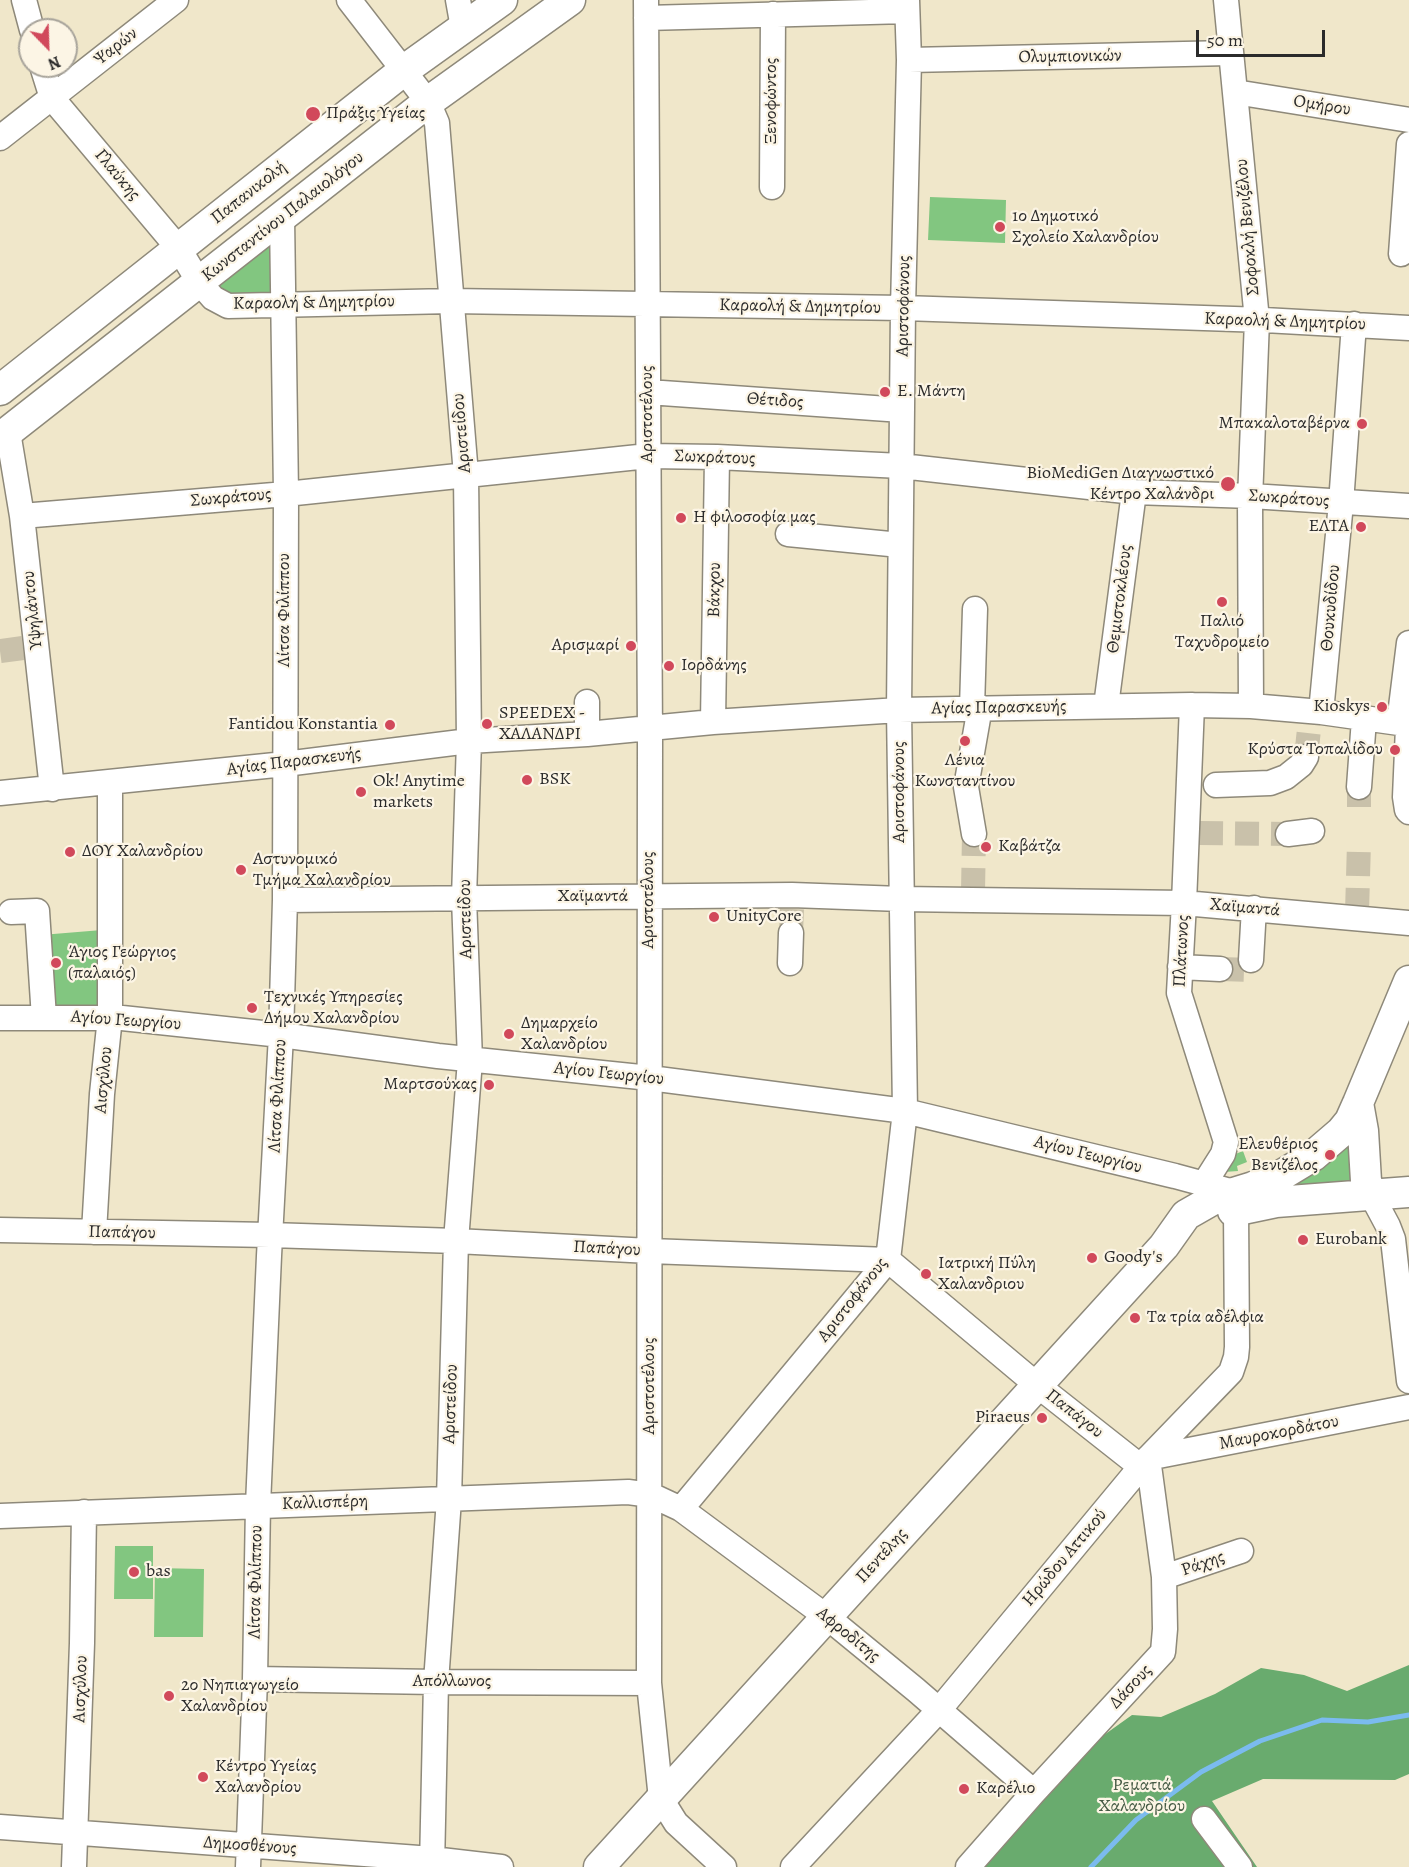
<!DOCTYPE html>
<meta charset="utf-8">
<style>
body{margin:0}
#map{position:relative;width:1409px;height:1867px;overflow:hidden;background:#f0e7ca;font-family:Alegreya,serif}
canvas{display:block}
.north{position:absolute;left:18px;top:18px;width:60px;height:60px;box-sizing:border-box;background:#fcf5e5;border:2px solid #a8a49b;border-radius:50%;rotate:157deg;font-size:16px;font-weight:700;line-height:24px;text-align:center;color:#2b2b2b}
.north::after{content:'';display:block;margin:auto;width:21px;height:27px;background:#d1495b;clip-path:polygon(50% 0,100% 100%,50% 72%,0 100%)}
.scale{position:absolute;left:1196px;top:30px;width:129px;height:27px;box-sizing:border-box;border:3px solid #2b2b2b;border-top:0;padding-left:8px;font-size:18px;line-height:21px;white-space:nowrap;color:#2b2b2b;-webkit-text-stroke:4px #fcf5e5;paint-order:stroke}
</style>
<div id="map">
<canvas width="1409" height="1867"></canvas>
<div class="north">N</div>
<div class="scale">50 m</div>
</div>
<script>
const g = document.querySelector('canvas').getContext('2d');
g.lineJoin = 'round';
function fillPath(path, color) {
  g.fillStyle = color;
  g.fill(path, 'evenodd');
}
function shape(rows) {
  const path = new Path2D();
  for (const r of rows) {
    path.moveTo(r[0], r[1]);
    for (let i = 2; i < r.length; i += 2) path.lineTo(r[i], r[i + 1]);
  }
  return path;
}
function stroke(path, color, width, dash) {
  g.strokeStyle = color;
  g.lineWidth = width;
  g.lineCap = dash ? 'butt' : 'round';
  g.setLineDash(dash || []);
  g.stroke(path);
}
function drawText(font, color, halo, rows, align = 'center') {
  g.font = font + ' Alegreya,serif';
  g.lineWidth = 4.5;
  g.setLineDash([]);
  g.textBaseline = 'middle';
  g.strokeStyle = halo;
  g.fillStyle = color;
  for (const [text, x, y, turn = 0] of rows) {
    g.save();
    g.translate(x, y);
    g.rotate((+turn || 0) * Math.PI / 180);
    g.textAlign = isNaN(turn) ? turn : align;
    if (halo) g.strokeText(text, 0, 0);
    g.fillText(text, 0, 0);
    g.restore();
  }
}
fillPath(shape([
 [930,197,1006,200,1005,243,928,240],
 [268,246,272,250,272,295,228,296,222,292,220,286,222,280,263,249],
 [102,930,100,1005,33,1006,29,936],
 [1348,1139,1354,1188,1275,1191],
 [1243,1151,1247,1162,1237,1166,1238,1171,1224,1172,1233,1155],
 [115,1546,153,1546,153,1599,114,1599],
 [155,1568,204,1569,203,1637,154,1637]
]), '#82c680');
fillPath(shape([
 [1409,1665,1409,1774,1395,1780,1263,1779,1212,1801,1257,1867,982,1867,1058,1782,1104,1735,1132,1715,1161,1717,1215,1694,1261,1668,1304,1675,1347,1691]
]), '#69ab6e');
stroke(shape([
 [1091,1867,1136,1820,1201,1772,1260,1741,1322,1720,1368,1722,1409,1715]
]), '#7bbbef', 5);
stroke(shape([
 [0,651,23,648],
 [1306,757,1311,711],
 [1359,787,1359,807],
 [1199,833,1288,834],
 [973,892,974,834],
 [1357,912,1359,843],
 [791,933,792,909],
 [1220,969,1250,970,1251,960]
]), '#c9c1aa', 24, [24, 12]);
const minor = shape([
 [24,0,32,30],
 [349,0,428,102,437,123,466,475,469,741,464,898,470,1060,456,1241,449,1499,436,1682,432,1867],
 [458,0,463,28],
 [646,0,650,737,649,1683,661,1799,676,1823,724,1867],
 [1226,0,1257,320,1250,500,1251,706],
 [646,18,907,11],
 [909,60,1230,53],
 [42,66,52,98,179,249,199,282,213,298,228,306,451,301,903,308,1264,320,1409,328],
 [1235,92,1409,120],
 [0,138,176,0],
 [772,187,773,14],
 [1401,254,1409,144],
 [648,392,902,410],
 [8,432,22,516,52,789],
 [22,516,286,494,648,456,717,457,901,466,1134,492,1251,496,1409,506],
 [788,534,900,545],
 [1192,705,1184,903,1179,993,1226,1142,1223,1154,1204,1184],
 [1106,706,1134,492],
 [972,708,975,609],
 [1321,712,1341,503,1354,324],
 [713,722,717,457],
 [1399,723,1409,643],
 [1408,727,1405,797,1407,810,1409,812],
 [587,734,587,702],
 [1216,785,1270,783,1286,777,1301,765,1306,757],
 [1359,787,1364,719],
 [0,793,285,764,469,741,587,734,713,722,899,710,1192,705,1251,706,1321,712,1399,723,1409,727],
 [974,834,966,787,980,707],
 [1288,834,1312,831],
 [285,900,792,895,901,899,1184,903,1409,923],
 [11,912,37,911,44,1018],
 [1251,960,1254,908],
 [790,963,791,933],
 [1180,967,1220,969],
 [0,1018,122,1018,281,1035,438,1056,650,1078,905,1111,1175,1176,1234,1192],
 [1372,1196,1388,1226,1393,1239,1409,1381],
 [0,1230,270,1235,456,1241,650,1251,888,1260,1037,1385,1141,1467],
 [94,1232,102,1094,110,1017,110,783],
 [1148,1458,1409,1407],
 [681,1509,888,1260,905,1111,899,710,903,308,909,60,907,0],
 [0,1516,628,1492,651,1495,681,1509,827,1617,916,1690,1034,1792],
 [1164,1577,1241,1551],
 [255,1679,436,1682,649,1683],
 [1204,1819,1240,1867],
 [0,1827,432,1859,501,1867],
 [74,1867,82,1643,84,1512],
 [248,1867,255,1679,258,1505,269,1256,281,1035,285,900,286,494,282,217],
 [793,1867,939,1710,1148,1458,1231,1372,1236,1357,1237,1347,1236,1210],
 [968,1867,1034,1792,1163,1652,1165,1629,1164,1577,1148,1458]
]);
const major = shape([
 [0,390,403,71,502,0],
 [0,438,428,102,570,0],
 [1358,1103,1363,1131,1366,1181,1372,1196],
 [1233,1211,1276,1202,1409,1192],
 [599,1867,1164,1246,1186,1215,1214,1199,1253,1187,1280,1176,1313,1156,1341,1132,1350,1121,1358,1103,1409,981]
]);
stroke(minor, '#8e897a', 27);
stroke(major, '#8e897a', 33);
stroke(minor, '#fff', 24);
stroke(major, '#fff', 30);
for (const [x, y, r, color] of [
 [313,114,8,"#d1495b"],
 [1000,227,6,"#d1495b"],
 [885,392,6,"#d1495b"],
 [1362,424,6,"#d1495b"],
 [1228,484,8,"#d1495b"],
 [681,518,6,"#d1495b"],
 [1361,527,6,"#d1495b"],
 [1222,602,6,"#d1495b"],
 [631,646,6,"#d1495b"],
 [669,666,6,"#d1495b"],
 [1382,707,6,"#d1495b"],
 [487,724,6,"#d1495b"],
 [390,725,6,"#d1495b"],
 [965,741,6,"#d1495b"],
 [1395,750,6,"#d1495b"],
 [527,780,6,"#d1495b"],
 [361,792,6,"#d1495b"],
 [986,847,6,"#d1495b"],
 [70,852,6,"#d1495b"],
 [241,870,6,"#d1495b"],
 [714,917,6,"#d1495b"],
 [56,963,6,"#d1495b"],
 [252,1008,6,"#d1495b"],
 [509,1034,6,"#d1495b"],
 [489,1085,6,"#d1495b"],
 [1330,1155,6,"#d1495b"],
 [1303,1240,6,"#d1495b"],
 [1092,1258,6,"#d1495b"],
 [926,1274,6,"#d1495b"],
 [1135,1318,6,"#d1495b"],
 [1042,1418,6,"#d1495b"],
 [134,1572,6,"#d1495b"],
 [169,1696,6,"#d1495b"],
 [203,1777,6,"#d1495b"],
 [964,1789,6,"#d1495b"]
]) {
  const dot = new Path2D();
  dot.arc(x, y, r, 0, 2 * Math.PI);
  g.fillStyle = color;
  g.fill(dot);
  stroke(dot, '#fcf5e5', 2);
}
drawText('18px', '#2b2b2b', '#fcf5e5', [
 ["Ψαρών",116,47,-38],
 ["Ολυμπιονικών",1070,57,-1],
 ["Ξενοφώντος",772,101,-90],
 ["Ομήρου",1322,106,9],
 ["Γλαύκης",117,175,50],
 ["Παπανικολή",249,193,-38],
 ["Κωνσταντίνου Παλαιολόγου",283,217,-38],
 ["Σοφοκλή Βενιζέλου",1248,227,-95],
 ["Καραολή & Δημητρίου",314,303,-1],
 ["Αριστοφάνους",904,306,-89],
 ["Καραολή & Δημητρίου",800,307,1],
 ["Καραολή & Δημητρίου",1285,322,2],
 ["Θέτιδος",775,401,4],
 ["Αριστοτέλους",648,414,-90],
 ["Αριστείδου",462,433,-95],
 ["Σωκράτους",715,458,2],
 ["Σωκράτους",231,498,-5],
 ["Σωκράτους",1289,499,4],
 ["Βάκχου",715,590,-89],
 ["Θεμιστοκλέους",1120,599,-83],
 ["Θουκυδίδου",1331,608,-85],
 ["Υψηλάντου",33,610,-96],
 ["Λίτσα Φιλίππου",285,610,-90],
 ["Αγίας Παρασκευής",999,708,-1],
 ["Αγίας Παρασκευής",294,762,-7],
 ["Αριστοφάνους",900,792,-90],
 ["Χαϊμαντά",593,897],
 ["Αριστοτέλους",649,900,-90],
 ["Χαϊμαντά",1245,908,5],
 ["Αριστείδου",466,919,-91],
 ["Πλάτωνος",1182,951,-87],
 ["Αγίου Γεωργίου",126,1021,4],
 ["Αγίου Γεωργίου",609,1074,6],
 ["Αισχύλου",104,1080,-85],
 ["Λίτσα Φιλίππου",278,1096,-87],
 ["Αγίου Γεωργίου",1088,1155,14],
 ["Παπάγου",122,1233,1],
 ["Παπάγου",607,1249,3],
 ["Αριστοφάνους",853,1300,-52],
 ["Αριστοτέλους",650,1386,-90],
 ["Αριστείδου",451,1404,-88],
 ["Παπάγου",1074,1414,38],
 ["Μαυροκορδάτου",1279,1433,-11],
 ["Καλλισπέρη",325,1503,-2],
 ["Πεντέλης",882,1556,-48],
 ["Ηρώδου Αττικού",1065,1558,-50],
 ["Ράχης",1203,1564,-19],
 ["Λίτσα Φιλίππου",256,1582,-89],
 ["Αφροδίτης",848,1635,39],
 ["Απόλλωνος",452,1682],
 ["Δάσους",1131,1687,-47],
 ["Αισχύλου",81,1689,-88],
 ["Δημοσθένους",250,1846,4]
]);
drawText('18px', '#2b2b2b', '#fcf5e5', [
 ["Πράξις Υγείας",326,114],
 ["1ο Δημοτικό",1012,217],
 ["Σχολείο Χαλανδρίου",1012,238],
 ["Ε. Μάντη",897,392],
 ["Μπακαλοταβέρνα",1350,424,"right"],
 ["BioMediGen Διαγνωστικό",1214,474,"right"],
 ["Κέντρο Χαλάνδρι",1214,495,"right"],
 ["Η φιλοσοφία μας",693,518],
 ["ΕΛΤΑ",1349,527,"right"],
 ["Παλιό",1222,622,"center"],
 ["Ταχυδρομείο",1222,643,"center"],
 ["Αρισμαρί",619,646,"right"],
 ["Ιορδάνης",681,666],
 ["Kioskys",1370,707,"right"],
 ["SPEEDEX -",499,714],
 ["ΧΑΛΑΝΔΡΙ",499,735],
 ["Fantidou Konstantia",378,725,"right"],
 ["Κρύστα Τοπαλίδου",1383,750,"right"],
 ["Λένια",965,761,"center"],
 ["Κωνσταντίνου",965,782,"center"],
 ["BSK",539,780],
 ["Ok! Anytime",373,782],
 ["markets",373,803],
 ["Καβάτζα",998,847],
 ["ΔΟΥ Χαλανδρίου",82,852],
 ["Αστυνομικό",253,860],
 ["Τμήμα Χαλανδρίου",253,881],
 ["UnityCore",726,917],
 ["Άγιος Γεώργιος",68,953],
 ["(παλαιός)",68,974],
 ["Τεχνικές Υπηρεσίες",264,998],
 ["Δήμου Χαλανδρίου",264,1019],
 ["Δημαρχείο",521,1024],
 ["Χαλανδρίου",521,1045],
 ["Μαρτσούκας",477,1085,"right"],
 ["Ελευθέριος",1318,1145,"right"],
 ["Βενιζέλος",1318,1166,"right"],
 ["Eurobank",1315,1240],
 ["Goody's",1104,1258],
 ["Ιατρική Πύλη",938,1264],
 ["Χαλανδριου",938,1285],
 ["Τα τρία αδέλφια",1147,1318],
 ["Piraeus",1030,1418,"right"],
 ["bas",146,1572],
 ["2ο Νηπιαγωγείο",181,1686],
 ["Χαλανδρίου",181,1707],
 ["Κέντρο Υγείας",215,1767],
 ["Χαλανδρίου",215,1788],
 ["Καρέλιο",976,1789]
], 'left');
drawText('18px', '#455a44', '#fcf5e5', [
 ["Ρεματιά",1142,1786],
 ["Χαλανδρίου",1142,1807]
]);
</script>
